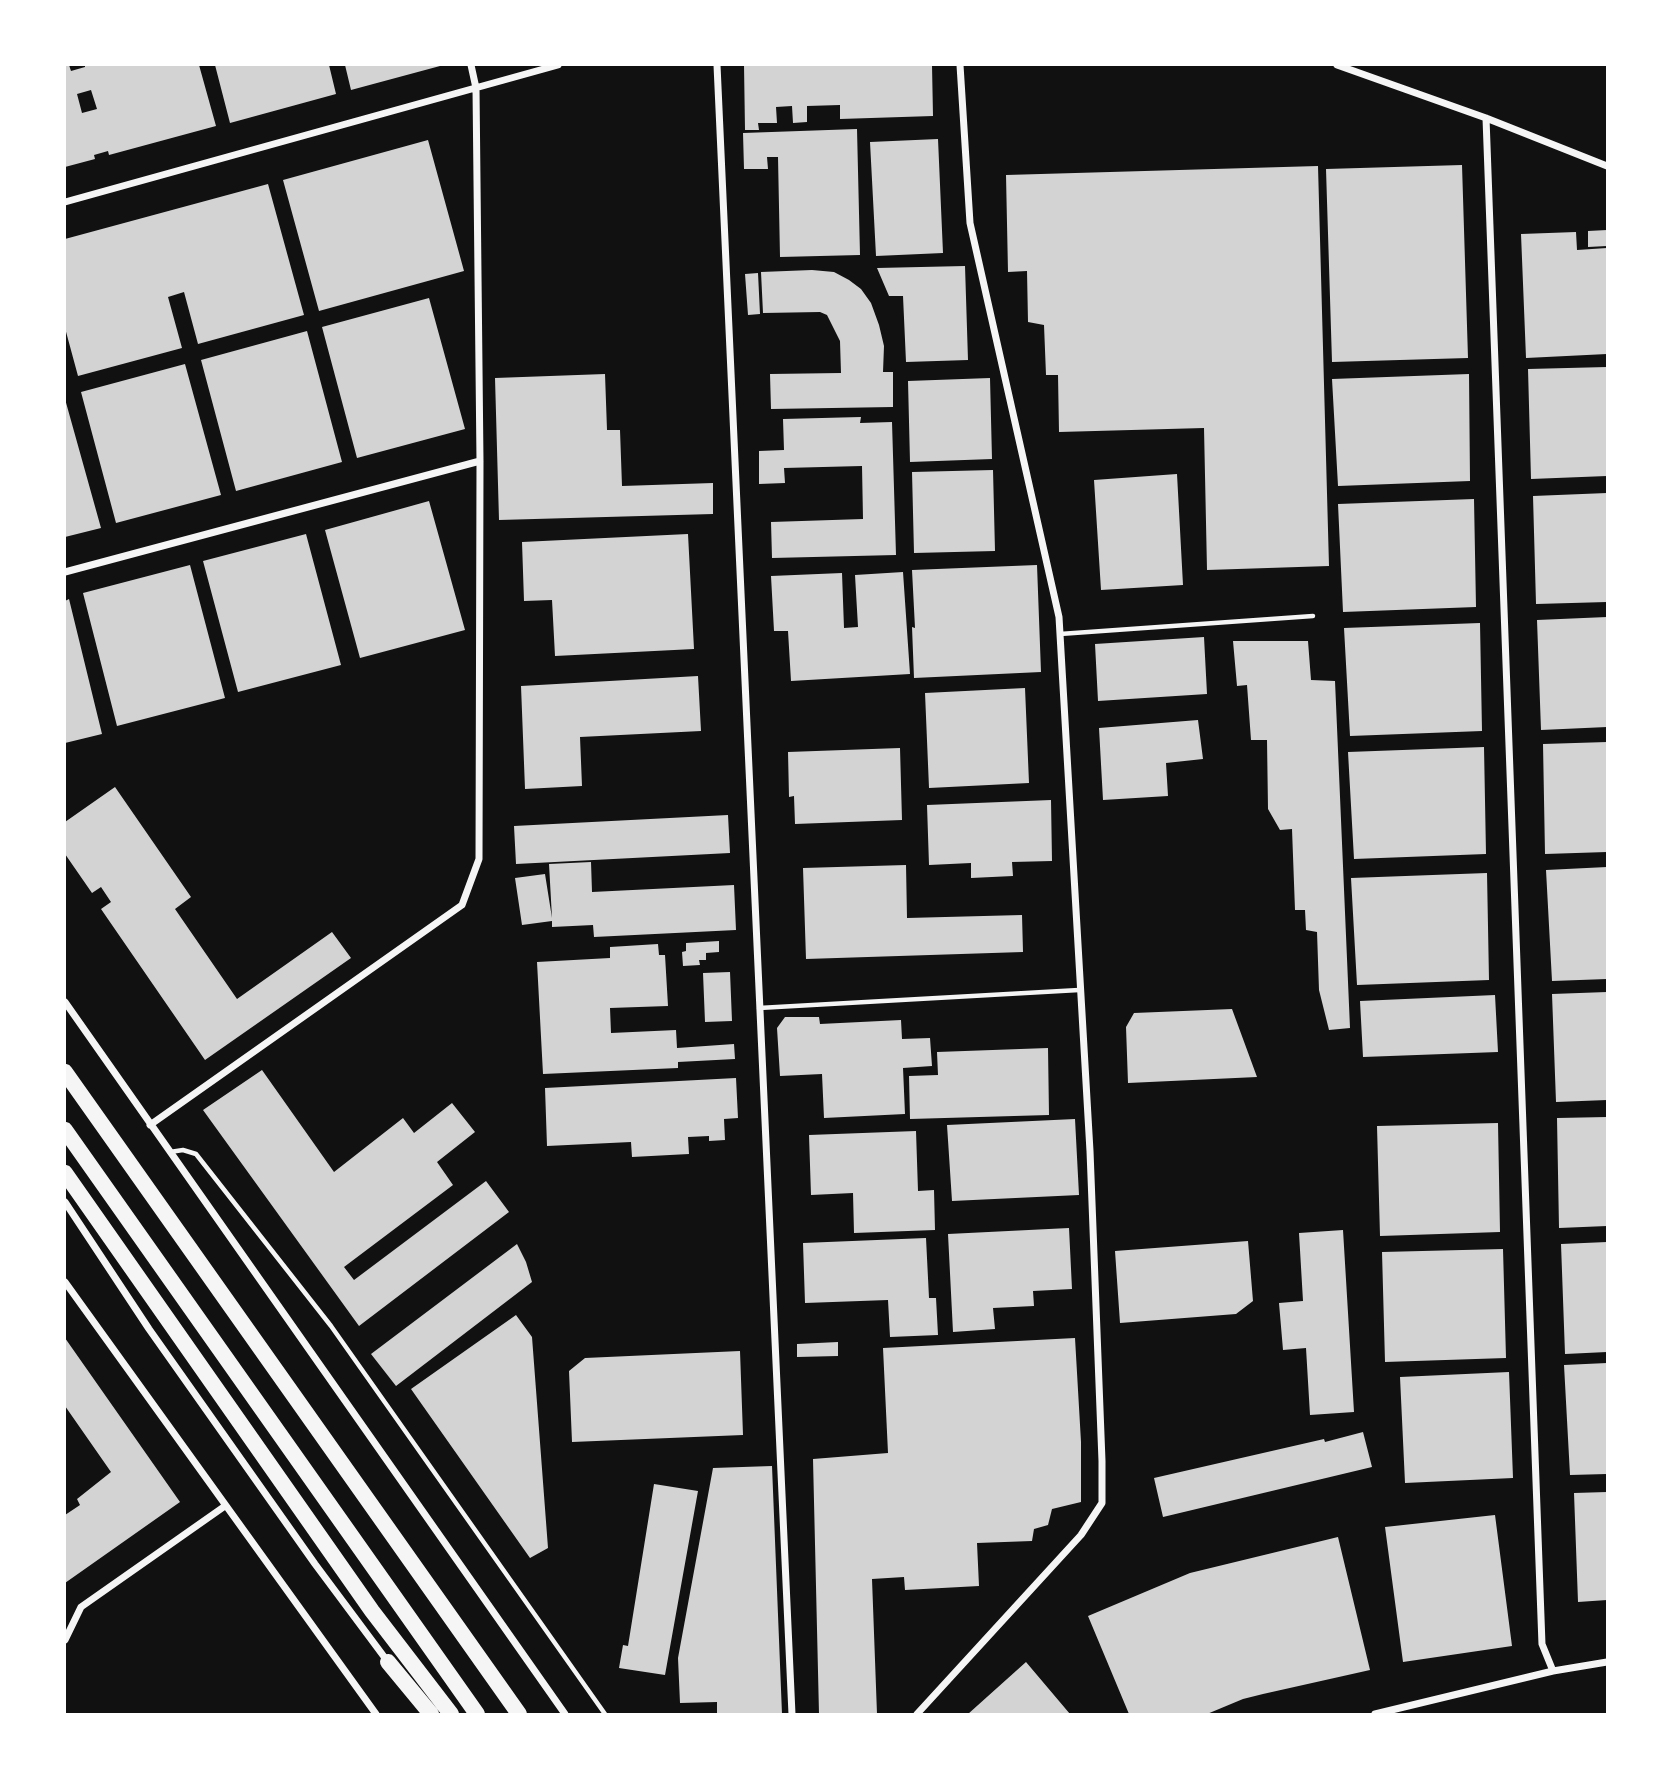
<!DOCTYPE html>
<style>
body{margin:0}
#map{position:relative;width:1672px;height:1779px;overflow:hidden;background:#111;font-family:Lato,sans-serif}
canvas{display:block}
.frame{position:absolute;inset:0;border:66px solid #fff;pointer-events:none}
</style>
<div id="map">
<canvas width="1672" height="1779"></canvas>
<div class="frame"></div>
</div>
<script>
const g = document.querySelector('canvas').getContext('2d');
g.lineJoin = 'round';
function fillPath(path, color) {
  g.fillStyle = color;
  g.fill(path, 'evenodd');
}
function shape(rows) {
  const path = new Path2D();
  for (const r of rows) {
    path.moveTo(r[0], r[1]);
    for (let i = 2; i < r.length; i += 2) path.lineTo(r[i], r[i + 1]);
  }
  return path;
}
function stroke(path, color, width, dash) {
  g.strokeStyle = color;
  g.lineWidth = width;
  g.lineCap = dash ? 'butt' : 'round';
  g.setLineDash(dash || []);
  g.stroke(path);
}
fillPath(shape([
 [65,65,69,65,71,71,85,67,85,65,199,65,216,126,109,155,108,151,94,155,95,159,65,167],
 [91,90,97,109,82,113,77,94],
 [215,65,329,65,336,94,230,123],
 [345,65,440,65,440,66,351,90],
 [744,65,932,65,933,116,840,119,840,105,807,106,807,122,793,123,792,106,776,107,777,123,758,123,759,130,745,130],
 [857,129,860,255,780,257,778,157,767,157,768,169,744,169,743,133],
 [938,139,943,253,876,256,870,142],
 [428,140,464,271,319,311,283,180],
 [1462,165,1468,358,1332,362,1326,169],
 [1318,166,1329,566,1207,570,1204,428,1059,432,1058,375,1046,375,1044,325,1028,322,1027,271,1008,272,1006,175],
 [268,184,304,315,198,344,184,292,168,297,182,348,78,376,65,328,65,239],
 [1607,230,1607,246,1588,247,1588,231],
 [1576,232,1577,250,1607,248,1607,354,1526,358,1521,234],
 [965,266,968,360,906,362,903,296,889,296,877,268],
 [812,270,834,272,849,280,861,289,871,303,879,325,884,346,883,372,893,372,893,407,771,409,770,374,841,373,840,341,827,315,820,312,763,313,761,272],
 [758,273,760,314,748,315,745,274],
 [429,298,465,429,357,458,322,327],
 [307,331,342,462,236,491,201,360],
 [185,364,221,495,116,523,81,392],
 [1607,367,1607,476,1531,479,1528,369],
 [605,374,607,430,620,430,622,486,713,483,713,514,499,520,495,378],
 [1469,374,1470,481,1338,486,1332,379],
 [990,378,992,459,910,462,908,381],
 [65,399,101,528,65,537],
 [861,417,860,423,892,422,896,555,772,558,771,522,863,519,862,466,784,468,785,483,759,484,759,451,784,450,783,419],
 [993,470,995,551,914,553,912,472],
 [1177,474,1183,585,1101,590,1094,480],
 [1607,493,1607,602,1536,604,1533,496],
 [1474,499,1476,607,1343,612,1338,504],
 [429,501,465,630,360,658,325,530],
 [306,534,341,665,238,692,203,561],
 [688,534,694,649,555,656,552,600,524,601,522,542],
 [190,565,225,698,117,726,83,593],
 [1037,565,1041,672,914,678,912,627,915,628,912,570],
 [903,572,910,674,791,681,788,631,774,631,771,576,842,573,844,628,858,627,855,575],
 [69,599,102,734,65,743,65,601],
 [1607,617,1607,727,1541,730,1537,620],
 [1480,623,1482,731,1350,736,1344,628],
 [1204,637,1207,694,1098,701,1095,644],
 [1233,641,1308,641,1311,680,1335,681,1350,1028,1329,1030,1319,990,1317,932,1306,930,1305,910,1295,910,1292,829,1280,830,1268,809,1267,740,1251,740,1247,685,1237,686],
 [698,676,701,731,580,737,582,786,525,789,521,686],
 [1025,688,1029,783,929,788,925,693],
 [1198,720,1203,759,1166,763,1168,796,1103,800,1099,728],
 [1607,742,1607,852,1545,854,1543,744],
 [1484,747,1486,854,1354,859,1348,752],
 [900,748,902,820,795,824,794,796,789,797,788,752],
 [115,787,191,897,175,909,237,999,332,932,351,958,205,1060,101,909,111,902,101,887,92,893,65,854,65,822],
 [1051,800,1052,861,1012,862,1013,876,971,878,971,863,929,865,927,805],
 [728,815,730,853,516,864,514,826],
 [591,862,592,892,734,885,736,930,594,937,593,925,552,927,552,921,522,925,515,878,545,874,552,918,549,864],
 [906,865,907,918,1022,915,1023,952,806,959,803,868],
 [1607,867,1607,979,1552,981,1546,870],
 [1487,873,1489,980,1357,985,1351,878],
 [719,941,719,952,706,953,706,960,699,960,700,965,683,966,682,952,686,951,686,943],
 [658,944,659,955,665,955,668,1006,610,1008,611,1033,676,1030,677,1048,734,1044,735,1059,678,1062,678,1068,543,1074,537,962,610,958,610,947],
 [730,972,732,1021,705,1022,703,973],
 [1607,992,1607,1100,1556,1102,1552,994],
 [1495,995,1498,1052,1363,1057,1360,1001],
 [1232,1009,1257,1077,1128,1083,1126,1027,1134,1013],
 [785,1017,819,1017,820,1024,901,1020,902,1039,930,1038,932,1066,903,1068,905,1114,824,1118,822,1074,780,1076,777,1028],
 [1048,1048,1049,1115,910,1119,909,1076,938,1075,937,1052],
 [262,1070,334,1172,403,1118,414,1133,452,1103,475,1132,437,1162,453,1185,344,1267,354,1280,486,1181,509,1212,359,1326,203,1110],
 [736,1078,738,1118,724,1119,725,1140,709,1141,709,1136,688,1137,689,1154,632,1157,631,1142,547,1146,545,1088],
 [1607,1117,1607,1226,1559,1228,1557,1118],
 [1075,1119,1079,1195,952,1201,947,1125],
 [1498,1123,1500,1232,1380,1236,1377,1126],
 [916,1131,918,1191,934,1190,935,1230,854,1233,853,1193,811,1195,809,1135],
 [1069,1228,1072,1289,1033,1291,1034,1306,993,1308,995,1329,953,1332,948,1234],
 [1343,1230,1354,1412,1310,1415,1306,1348,1283,1350,1279,1303,1303,1301,1299,1233],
 [926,1238,929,1298,936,1298,938,1335,890,1337,888,1300,805,1303,803,1243],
 [1248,1241,1253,1301,1236,1314,1120,1323,1115,1251],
 [1607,1242,1607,1352,1565,1354,1561,1244],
 [517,1244,526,1262,532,1282,396,1386,371,1354],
 [1503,1249,1506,1358,1385,1362,1382,1252],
 [516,1315,532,1337,548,1548,530,1558,411,1389],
 [65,1338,180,1502,65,1583,65,1515,80,1505,77,1499,111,1472,65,1406],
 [1075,1338,1081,1442,1081,1502,1052,1509,1048,1525,1034,1529,1032,1541,977,1543,979,1586,905,1590,904,1577,872,1579,877,1714,819,1714,813,1459,888,1453,883,1348],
 [838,1342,838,1356,797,1357,797,1344],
 [740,1351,743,1435,572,1442,569,1371,585,1358],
 [1607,1363,1607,1474,1570,1475,1564,1365],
 [1509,1372,1513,1478,1405,1483,1400,1377],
 [1363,1432,1372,1467,1163,1517,1154,1478,1324,1439,1325,1442],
 [772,1466,782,1714,717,1714,717,1702,680,1703,678,1658,713,1468],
 [654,1484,698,1491,665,1675,619,1668,623,1645,628,1646],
 [1607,1492,1607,1600,1578,1602,1574,1493],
 [1495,1515,1512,1646,1403,1662,1385,1527],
 [1338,1537,1370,1670,1263,1694,1243,1699,1207,1714,1129,1714,1088,1616,1190,1573],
 [1026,1662,1070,1714,968,1714]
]), '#d3d3d3');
stroke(shape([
 [1060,634,1313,616],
 [759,1008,1079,990],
 [170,1152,183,1150,196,1154,331,1326,605,1714]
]), '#f5f5f5', 4.5);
stroke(shape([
 [717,65,792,1714],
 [1337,65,1486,118,1607,166],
 [1486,118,1542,1644,1553,1671],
 [65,202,558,65],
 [65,572,480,461],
 [65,1002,565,1714],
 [150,1125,462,905,479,859,480,461,476,88,471,65],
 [65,1202,149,1329,315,1564,388,1662],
 [65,1282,376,1714],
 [65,1640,81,1607,225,1506],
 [917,1714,1081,1535,1102,1503,1102,1461,1090,1151,1059,617,970,223,960,65],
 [1375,1714,1553,1671,1607,1662]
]), '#f5f5f5', 7);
stroke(shape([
 [65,1072,519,1714],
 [65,1130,477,1714],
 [65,1173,372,1611,451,1714],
 [388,1662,431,1714]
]), '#f5f5f5', 16);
</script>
